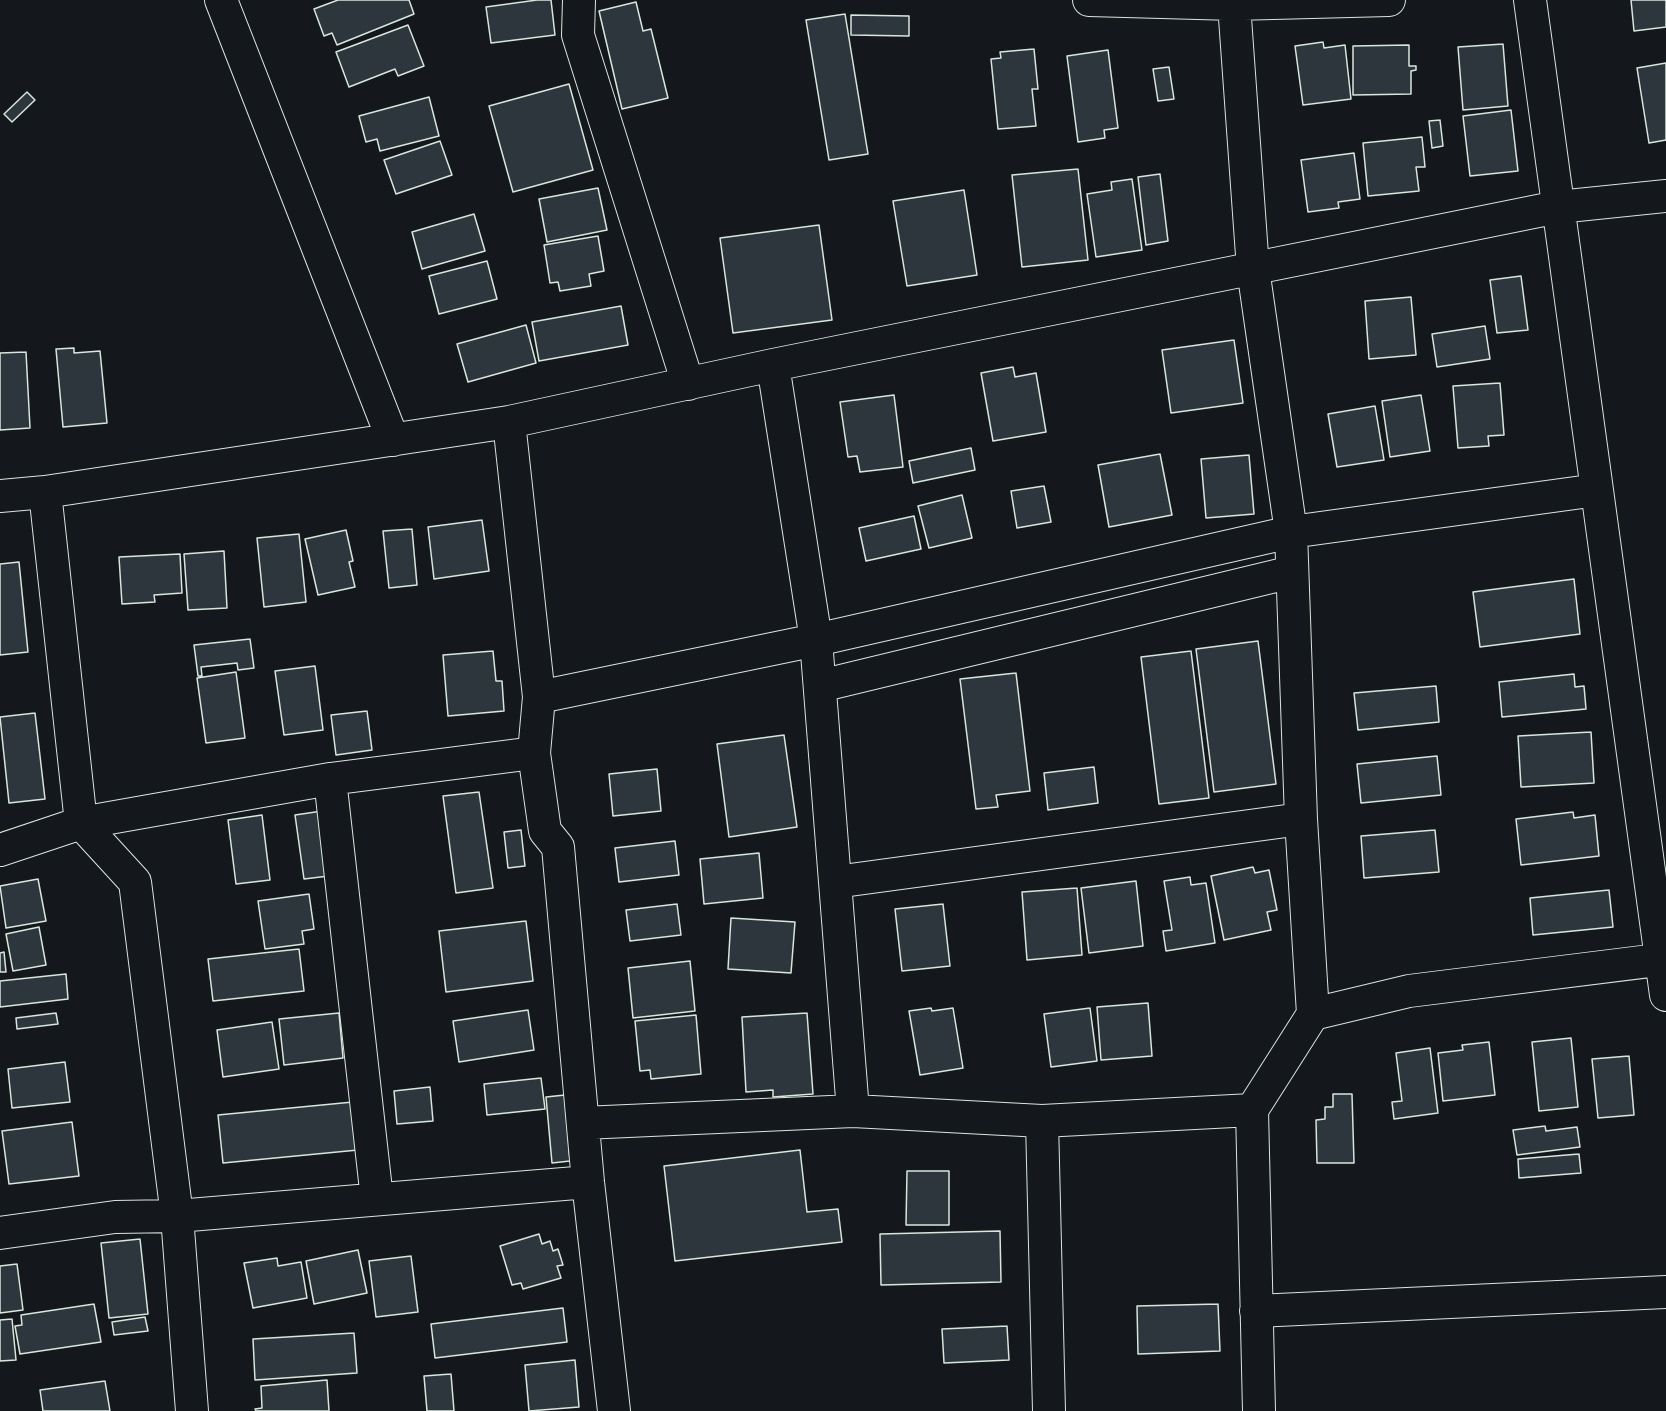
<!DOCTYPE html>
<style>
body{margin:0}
canvas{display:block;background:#14181c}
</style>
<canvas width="1666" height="1411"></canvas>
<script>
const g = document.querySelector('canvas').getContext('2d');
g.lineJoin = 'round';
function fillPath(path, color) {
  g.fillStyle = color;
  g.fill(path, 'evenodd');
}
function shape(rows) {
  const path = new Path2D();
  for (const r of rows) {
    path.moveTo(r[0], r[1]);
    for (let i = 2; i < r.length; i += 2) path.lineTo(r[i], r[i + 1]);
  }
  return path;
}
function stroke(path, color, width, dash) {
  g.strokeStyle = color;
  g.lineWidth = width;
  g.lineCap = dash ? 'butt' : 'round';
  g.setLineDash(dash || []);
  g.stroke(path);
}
const building = shape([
 [338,0,409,0,414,14,337,45,332,33,324,36,314,9,338,0],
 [537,0,551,0,555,35,491,43,486,7,537,0],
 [1631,0,1666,0,1666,27,1634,31,1631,0],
 [636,2,643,31,651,29,668,98,622,109,599,11,636,2],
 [845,14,868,154,829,160,806,20,845,14],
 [851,15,909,16,909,36,851,35,851,15],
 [408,25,424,66,398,76,395,69,349,87,336,52,408,25],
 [1323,42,1324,48,1345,45,1351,99,1303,105,1295,46,1323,42],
 [1503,44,1508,106,1463,110,1458,47,1503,44],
 [1409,45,1409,66,1416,66,1416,70,1411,71,1411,94,1353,95,1353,46,1409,45],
 [1034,49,1038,89,1032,89,1036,126,998,129,991,59,1001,58,1000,52,1034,49],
 [1108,50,1118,128,1104,130,1105,138,1078,142,1067,56,1108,50],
 [1666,63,1666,140,1649,143,1637,68,1666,63],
 [1169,67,1174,99,1158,101,1153,69,1169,67],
 [569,84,593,170,513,192,489,106,569,84],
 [27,92,35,100,12,122,4,114,27,92],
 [429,97,439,136,380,151,377,139,366,142,359,116,429,97],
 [1511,110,1518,171,1470,176,1463,116,1511,110],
 [1440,120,1443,146,1432,148,1429,121,1440,120],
 [1422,137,1425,167,1416,167,1419,191,1368,196,1363,143,1422,137],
 [440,141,452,175,396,194,384,160,440,141],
 [1354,153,1360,199,1338,202,1339,208,1308,212,1301,160,1354,153],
 [1078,169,1088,260,1022,267,1012,175,1078,169],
 [1160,174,1168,241,1146,245,1138,177,1160,174],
 [1132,179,1142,250,1096,257,1087,194,1112,190,1111,182,1132,179],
 [598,188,607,230,547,242,539,199,598,188],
 [964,190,977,275,907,286,893,201,964,190],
 [474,214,485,251,422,269,412,232,474,214],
 [819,225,832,320,733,333,720,238,819,225],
 [598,236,604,271,589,274,591,286,560,291,558,282,550,283,544,245,598,236],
 [487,261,497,299,439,314,429,276,487,261],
 [1521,276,1528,330,1497,333,1490,280,1521,276],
 [1411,297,1416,355,1369,359,1365,301,1411,297],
 [621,306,628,345,539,361,532,322,621,306],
 [526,325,536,363,468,382,457,344,526,325],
 [1485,326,1490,359,1437,367,1432,334,1485,326],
 [1234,340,1243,403,1171,413,1162,350,1234,340],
 [74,348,74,353,100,351,107,423,63,427,56,349,74,348],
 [26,352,30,428,0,430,0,353,26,352],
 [1013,367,1015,377,1036,373,1046,432,993,441,981,373,1013,367],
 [1500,383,1504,435,1488,436,1489,446,1458,448,1453,386,1500,383],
 [894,395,903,467,860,472,857,456,848,457,840,402,894,395],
 [1421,395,1430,451,1390,457,1382,401,1421,395],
 [1375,406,1384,460,1337,467,1328,414,1375,406],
 [971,448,975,470,913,483,909,461,971,448],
 [1160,454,1172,515,1109,527,1098,465,1160,454],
 [1249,455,1254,514,1206,518,1201,459,1249,455],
 [1044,486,1051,522,1017,528,1011,491,1044,486],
 [962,495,972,538,929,548,918,506,962,495],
 [914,516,921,549,866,561,859,528,914,516],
 [482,520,489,571,434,579,428,527,482,520],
 [412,529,417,585,389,588,383,531,412,529],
 [346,530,353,561,349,562,355,587,318,595,305,539,346,530],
 [299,534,306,602,264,607,257,538,299,534],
 [224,551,227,608,188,610,184,554,224,551],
 [180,554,182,593,154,595,155,602,122,604,119,557,180,554],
 [19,562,28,652,0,655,0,564,19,562],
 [1574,579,1580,634,1480,647,1473,592,1574,579],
 [250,639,254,668,238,670,237,663,201,667,202,676,198,676,194,645,250,639],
 [1258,641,1276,784,1214,792,1196,649,1258,641],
 [493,651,496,681,502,681,504,711,448,716,443,655,493,651],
 [1191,651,1209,798,1159,804,1141,657,1191,651],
 [315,666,323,730,284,735,275,671,315,666],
 [236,672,245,738,206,743,197,678,236,672],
 [1016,673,1030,791,996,795,998,807,976,809,960,679,1016,673],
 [1574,674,1575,687,1584,686,1586,709,1502,717,1499,682,1574,674],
 [1436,686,1439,722,1358,730,1354,693,1436,686],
 [367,711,372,750,336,755,331,715,367,711],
 [35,713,45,799,9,803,0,717,35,713],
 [1591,732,1594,783,1521,787,1518,736,1591,732],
 [784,735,797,827,729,837,717,744,784,735],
 [1437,756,1441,795,1361,803,1357,764,1437,756],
 [1094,767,1098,803,1048,810,1044,773,1094,767],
 [657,769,661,811,613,816,609,774,657,769],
 [479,792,493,888,456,893,443,796,479,792],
 [329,810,337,875,304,879,295,815,329,810],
 [1573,812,1574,818,1595,815,1599,856,1521,865,1516,819,1573,812],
 [262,815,270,880,236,884,228,820,262,815],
 [521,830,525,866,508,868,504,832,521,830],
 [1435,830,1439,872,1364,878,1361,836,1435,830],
 [675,841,679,875,619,882,615,848,675,841],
 [759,853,763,898,704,904,700,859,759,853],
 [1253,867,1255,873,1269,870,1277,910,1267,912,1271,930,1224,940,1211,876,1253,867],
 [1190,877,1191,885,1206,883,1215,943,1166,951,1163,931,1172,930,1164,881,1190,877],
 [38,879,46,921,6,928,0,886,38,879],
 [1136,881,1143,946,1089,953,1081,888,1136,881],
 [1077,888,1082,955,1027,960,1022,892,1077,888],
 [1609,890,1613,927,1533,935,1530,898,1609,890],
 [309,894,314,929,302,931,304,944,265,949,258,901,309,894],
 [677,904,681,935,630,941,626,910,677,904],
 [943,904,950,966,902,971,895,909,943,904],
 [731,918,795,922,791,973,728,969,731,918],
 [526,921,533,981,446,992,439,931,526,921],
 [39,927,46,965,13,971,6,934,39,927],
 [299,949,304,991,213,1001,208,959,299,949],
 [4,952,6,972,0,972,0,953,4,952],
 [690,961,695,1011,633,1018,628,968,690,961],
 [66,974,68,999,0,1007,0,981,66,974],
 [1148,1003,1152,1056,1101,1060,1097,1007,1148,1003],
 [931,1008,932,1011,953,1008,963,1068,920,1075,909,1011,931,1008],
 [1090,1008,1097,1061,1051,1067,1044,1014,1090,1008],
 [528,1010,534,1050,459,1062,453,1021,528,1010],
 [56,1013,58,1024,17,1029,16,1018,56,1013],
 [339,1013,343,1058,284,1065,279,1019,339,1013],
 [807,1013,813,1094,773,1097,773,1090,746,1092,742,1017,807,1013],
 [696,1015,701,1074,651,1079,650,1070,640,1071,635,1021,696,1015],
 [272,1022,279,1069,223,1077,217,1030,272,1022],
 [1571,1038,1578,1107,1539,1111,1532,1042,1571,1038],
 [1489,1042,1495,1095,1443,1101,1438,1053,1463,1050,1462,1045,1489,1042],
 [1430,1048,1438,1113,1394,1119,1392,1102,1402,1101,1396,1053,1430,1048],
 [1629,1056,1634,1115,1598,1118,1592,1059,1629,1056],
 [65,1062,70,1102,12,1108,8,1069,65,1062],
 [541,1078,545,1109,487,1115,484,1084,541,1078],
 [430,1087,433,1121,397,1124,394,1091,430,1087],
 [1333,1094,1352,1094,1354,1163,1317,1163,1316,1120,1325,1119,1325,1107,1333,1107,1333,1094],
 [565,1095,570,1161,552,1163,546,1097,565,1095],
 [353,1102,358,1150,223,1163,218,1115,353,1102],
 [72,1122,79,1176,9,1184,2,1131,72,1122],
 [1545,1126,1546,1131,1577,1127,1580,1147,1517,1155,1513,1130,1545,1126],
 [800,1150,807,1212,838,1209,842,1242,675,1261,664,1166,800,1150],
 [1579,1154,1581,1173,1519,1178,1518,1159,1579,1154],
 [907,1171,949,1171,949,1225,906,1225,907,1171],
 [1000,1231,1001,1282,881,1285,880,1234,1000,1231],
 [539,1234,542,1244,550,1241,553,1251,558,1249,563,1265,557,1266,561,1278,523,1289,521,1283,512,1285,500,1246,539,1234],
 [140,1239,148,1314,109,1318,101,1243,140,1239],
 [358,1250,367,1293,314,1304,306,1261,358,1250],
 [411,1256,418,1312,376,1317,369,1261,411,1256],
 [277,1258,278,1266,301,1262,307,1298,253,1308,244,1263,277,1258],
 [17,1264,23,1310,0,1313,0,1266,17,1264],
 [94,1304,101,1342,20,1354,15,1326,22,1325,21,1315,94,1304],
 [1218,1304,1220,1351,1138,1354,1137,1306,1218,1304],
 [563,1308,567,1342,435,1358,431,1324,563,1308],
 [145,1317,148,1331,114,1335,112,1322,145,1317],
 [12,1319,16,1360,0,1361,0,1320,12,1319],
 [1007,1326,1009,1360,944,1363,942,1329,1007,1326],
 [354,1333,357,1373,255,1380,253,1339,354,1333],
 [575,1360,579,1407,529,1411,525,1365,575,1360],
 [451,1374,454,1411,427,1411,424,1376,451,1374],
 [327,1380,329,1411,256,1411,255,1409,262,1408,261,1386,327,1380],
 [105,1381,110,1411,43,1411,40,1390,105,1381]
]);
fillPath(building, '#2c363c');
stroke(building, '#d8e6dc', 1.5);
const minor = shape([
 [221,0,393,440],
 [579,0,578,35,688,384],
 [1089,0,1234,4,1389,0],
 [1530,0,1666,995],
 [773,365,816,640,853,1111],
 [509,422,539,697,534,753,545,831,558,847,588,1182,614,1411],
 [45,492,81,823,135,882,177,1216,192,1411],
 [0,496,45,492,509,422,773,365,1558,207,1666,196],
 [820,686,1292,572],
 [539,697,816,640,1291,532,1597,490],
 [330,779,377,1199],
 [0,850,81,823,330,779,534,753],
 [835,882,1301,819],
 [1313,1014,1409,991,1666,959],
 [1252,1110,1259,1411],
 [1042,1121,1049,1411],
 [583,1123,853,1111,1042,1121,1252,1110,1313,1014,1301,819,1291,532,1253,269,1234,4],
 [0,1233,115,1217,177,1216,588,1182],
 [1256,1311,1666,1292]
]);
stroke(minor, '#d8e6dc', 34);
stroke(minor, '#14181c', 32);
</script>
